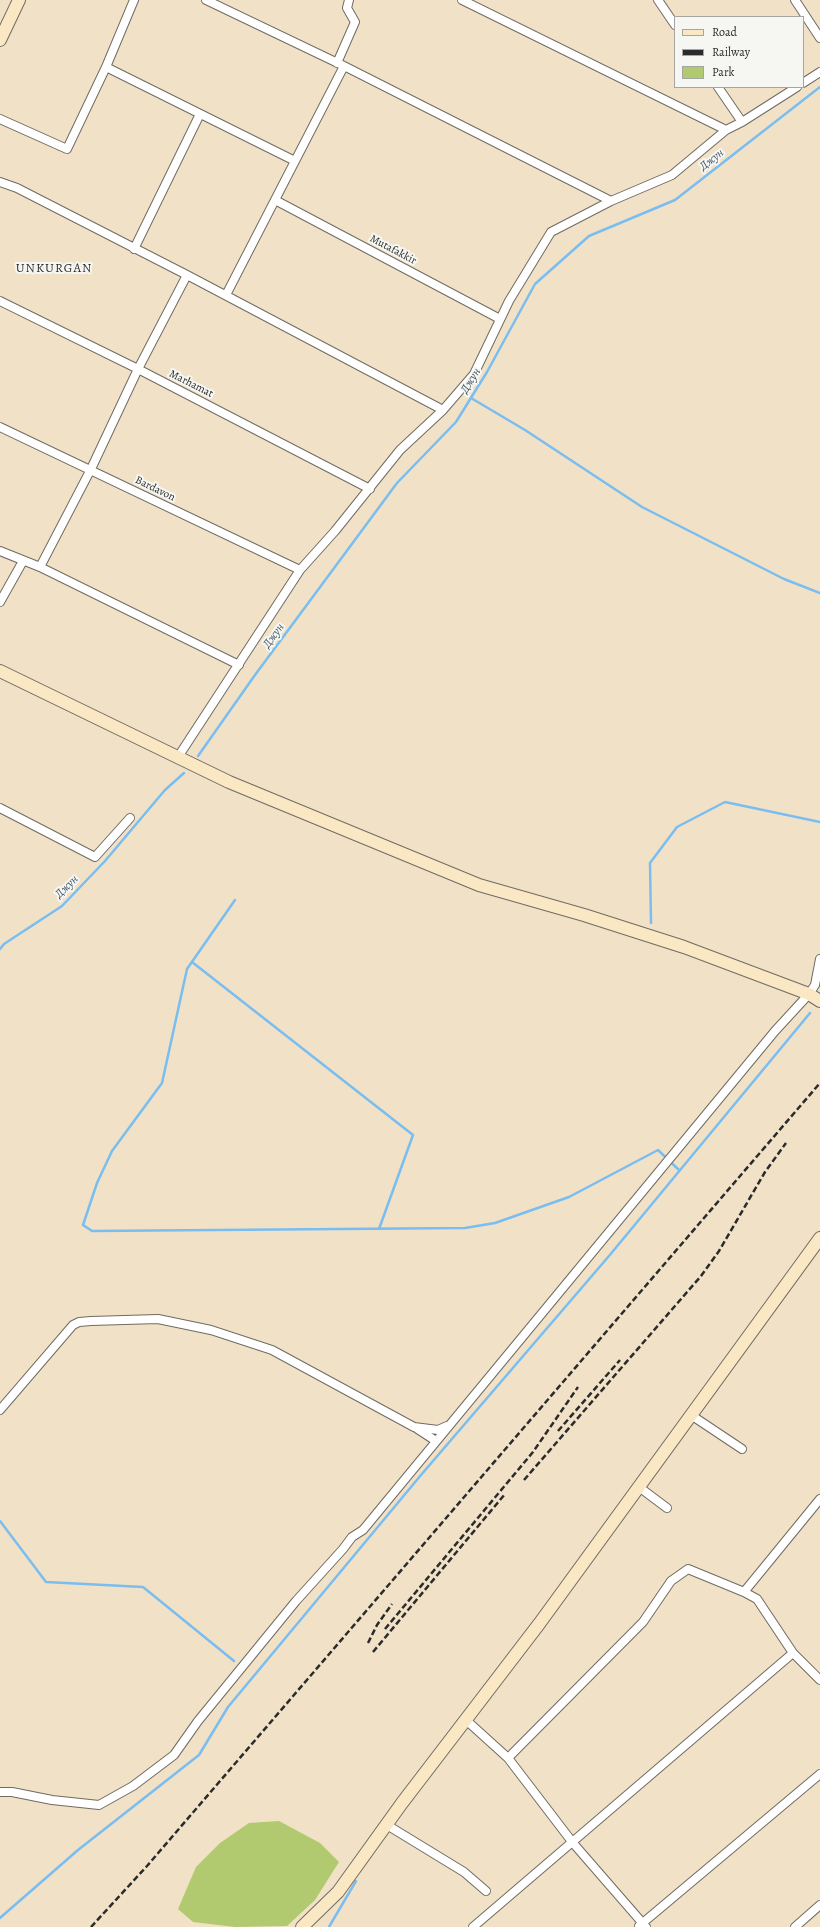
<!DOCTYPE html>
<meta charset="utf-8">
<style>
body{margin:0}
#map{position:relative;width:820px;height:1927px;overflow:hidden;background:#f1e2c7;font-family:Alegreya,serif}
canvas{display:block}
.legend{position:absolute;left:674px;top:16px;width:130px;height:72px;box-sizing:border-box;background:#f6f6f2;border:1px solid #a5a5a2;margin:0;padding:5px 7px;list-style:none;font-size:12px;color:#2b2b2b}
.legend li{display:flex;align-items:center;gap:8px;height:20px}
.legend b{width:20px;border:1px solid #a5a5a2}
</style>
<div id="map">
<canvas width="820" height="1927"></canvas>
<ul class="legend">
<li><b style="height:5px;background:#fae7c3"></b>Road</li>
<li><b style="height:5px;background:#2b2b2b"></b>Railway</li>
<li><b style="height:11px;background:#b1c96f"></b>Park</li>
</ul>
</div>
<script>
const g = document.querySelector('canvas').getContext('2d');
g.lineJoin = 'round';
function fillPath(path, color) {
  g.fillStyle = color;
  g.fill(path, 'evenodd');
}
function shape(rows) {
  const path = new Path2D();
  for (const r of rows) {
    path.moveTo(r[0], r[1]);
    for (let i = 2; i < r.length; i += 2) path.lineTo(r[i], r[i + 1]);
  }
  return path;
}
function stroke(path, color, width, dash) {
  g.strokeStyle = color;
  g.lineWidth = width;
  g.lineCap = dash ? 'butt' : 'round';
  g.setLineDash(dash || []);
  g.stroke(path);
}
function drawText(font, color, halo, rows, align = 'center') {
  g.font = font + ' Alegreya,serif';
  g.lineWidth = 4;
  g.setLineDash([]);
  g.textBaseline = 'middle';
  g.strokeStyle = halo;
  g.fillStyle = color;
  for (const [text, x, y, turn = 0] of rows) {
    g.save();
    g.translate(x, y);
    g.rotate((+turn || 0) * Math.PI / 180);
    g.textAlign = isNaN(turn) ? turn : align;
    if (halo) g.strokeText(text, 0, 0);
    g.fillText(text, 0, 0);
    g.restore();
  }
}
fillPath(shape([
 [279,1821,320,1843,339,1862,315,1900,287,1926,235,1927,193,1922,178,1909,196,1867,220,1843,249,1823]
]), '#b1c96f');
stroke(shape([
 [471,398,525,430,642,507,784,579,820,593],
 [198,756,255,675,397,483,456,422,487,372,535,284,589,236,675,200,820,87],
 [235,900,187,969,162,1083,112,1151,97,1183,83,1225,92,1231,465,1228,495,1223,569,1197,658,1150,679,1170],
 [651,923,650,863,677,827,725,802,820,822],
 [0,949,4,944,62,906,105,861,165,790,184,773],
 [192,962,413,1135,379,1229],
 [0,1521,46,1582,143,1587,234,1661],
 [0,1918,78,1850,199,1755,228,1707,421,1475,609,1256,810,1013],
 [329,1927,356,1881]
]), '#7abdf0', 2.5);
const street = shape([
 [206,0,344,66,611,201],
 [462,0,726,130],
 [658,0,675,25],
 [795,0,820,38],
 [337,63,355,22,347,8,349,0],
 [106,67,295,161],
 [803,83,820,72],
 [718,87,742,122],
 [0,119,67,149,106,67,134,0],
 [0,182,17,188,187,275,443,410],
 [275,200,500,319],
 [134,249,200,114],
 [226,295,344,66],
 [0,301,138,369,370,489],
 [0,427,300,570],
 [0,551,40,567,239,665],
 [40,567,91,469,138,369,187,275],
 [0,602,23,561],
 [178,757,300,570,335,531,400,450,443,410,474,374,509,301,551,232,611,201,672,175,726,130,742,122,797,87],
 [0,808,95,857,130,818],
 [0,1410,73,1325,79,1322,91,1321,158,1319,211,1330,272,1350,414,1427,438,1430,447,1426],
 [691,1415,742,1449],
 [416,1428,436,1441],
 [639,1487,667,1508],
 [744,1592,820,1499],
 [466,1720,508,1758,573,1843,646,1927],
 [508,1758,643,1622,671,1581,688,1569,744,1592,757,1599,793,1653,820,1680],
 [0,1792,12,1792,52,1800,99,1805,133,1786,174,1755,198,1721,296,1601,343,1549,352,1537,363,1530,775,1031,809,994,815,985,820,959],
 [387,1825,464,1872,486,1891],
 [639,1926,820,1774],
 [473,1927,793,1653],
 [795,1927,820,1905]
]);
const secondary = shape([
 [0,40,19,0],
 [0,671,229,782,479,885,584,915,684,947,809,994,820,1001],
 [302,1927,338,1892,402,1803,539,1624,820,1238]
]);
stroke(street, '#706b62', 10);
stroke(secondary, '#706b62', 14);
stroke(street, '#fff', 8);
stroke(secondary, '#fae7c3', 12);
stroke(shape([
 [558,1431,620,1360],
 [524,1480,701,1276,719,1251,765,1172,786,1143],
 [385,1629,533,1452,578,1387],
 [368,1643,377,1625,392,1604],
 [373,1652,505,1494],
 [91,1927,147,1866,820,1083]
]), '#2b2b2b', 2.5, [6, 3]);
drawText('11px', '#2b2b2b', '#f6f6f2', [
 ["Mutafakkir",393,250,28],
 ["Marhamat",191,384,27],
 ["Bardavon",155,489,26]
]);
drawText('italic 12px', '#435766', '#f6f6f2', [
 ["Джун",712,160,-38],
 ["Джун",471,381,-58],
 ["Джун",274,636,-54],
 ["Джун",67,887,-45]
]);
g.letterSpacing = '1px';
drawText('13px', '#2b2b2b', '#f6f6f2', [
 ["UNKURGAN",54,269]
]);
g.letterSpacing = '0px';
</script>
